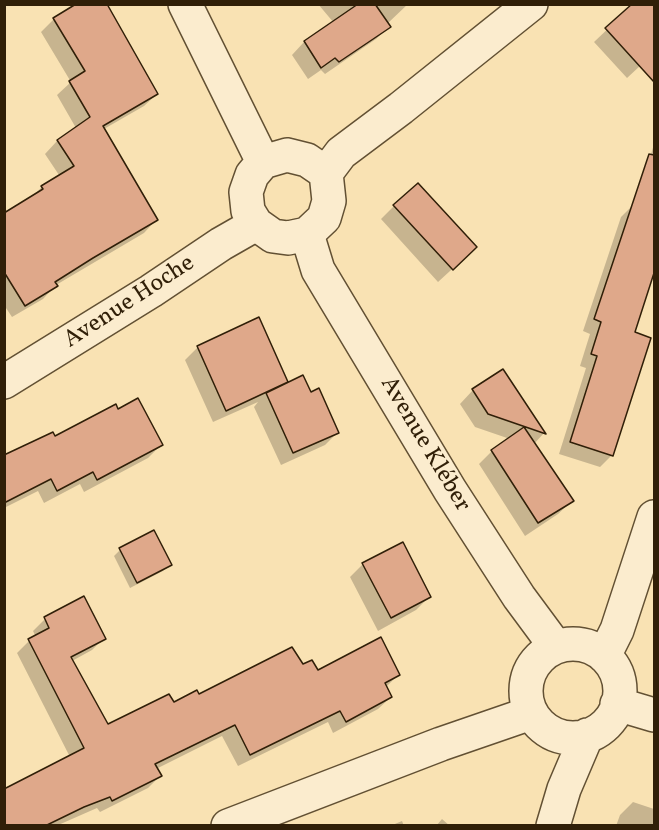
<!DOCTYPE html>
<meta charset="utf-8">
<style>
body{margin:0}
#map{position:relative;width:659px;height:830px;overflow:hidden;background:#f9e2b3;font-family:Vollkorn,serif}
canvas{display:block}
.frame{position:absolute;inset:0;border:6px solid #301f08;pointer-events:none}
</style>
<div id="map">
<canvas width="659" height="830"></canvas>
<div class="frame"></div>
</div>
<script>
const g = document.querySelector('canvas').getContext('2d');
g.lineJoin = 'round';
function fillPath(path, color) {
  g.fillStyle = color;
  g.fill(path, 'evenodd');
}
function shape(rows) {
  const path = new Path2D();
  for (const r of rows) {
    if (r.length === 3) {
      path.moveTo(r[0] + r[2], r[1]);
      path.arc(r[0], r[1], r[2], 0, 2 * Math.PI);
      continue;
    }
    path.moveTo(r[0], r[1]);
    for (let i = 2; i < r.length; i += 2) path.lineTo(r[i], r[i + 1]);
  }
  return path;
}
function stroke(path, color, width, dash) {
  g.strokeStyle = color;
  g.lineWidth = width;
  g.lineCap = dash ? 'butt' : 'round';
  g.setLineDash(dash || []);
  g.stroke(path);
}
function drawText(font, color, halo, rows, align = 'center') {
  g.font = font + ' Vollkorn,serif';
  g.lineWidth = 5;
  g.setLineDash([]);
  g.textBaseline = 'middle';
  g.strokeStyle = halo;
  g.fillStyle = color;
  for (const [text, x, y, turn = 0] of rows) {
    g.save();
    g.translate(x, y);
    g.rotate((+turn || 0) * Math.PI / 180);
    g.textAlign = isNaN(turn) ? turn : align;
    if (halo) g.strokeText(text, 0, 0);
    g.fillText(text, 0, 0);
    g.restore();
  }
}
fillPath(shape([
 [318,4,408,4,387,24,389,27,376,39,325,74,321,70,308,79,292,55,304,42,334,23],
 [634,4,654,4,654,53,627,78,594,42],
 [54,19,157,94,144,106,104,129,156,220,144,233,56,285,43,299,12,317,4,305,4,215,29,199,42,187,59,175,45,154,57,141,76,128,57,95,71,82,41,32],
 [654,144,654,268,633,333,612,455,600,467,559,454,586,368,580,366,590,334,583,331,621,217,633,205,636,206],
 [394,206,462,260,438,282,381,219],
 [258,319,287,382,282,387,311,394,338,432,325,445,281,465,254,407,258,402,213,422,185,360,198,347],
 [503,371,544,433,534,444,572,501,558,514,525,536,479,464,492,451,510,439,475,427,460,404,473,390],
 [55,438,161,445,148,458,84,492,80,484,44,503,38,491,4,508,4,457],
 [120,550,170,564,163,571,130,588,114,556],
 [363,564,429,597,416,610,378,631,350,577],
 [83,598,104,638,92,650,72,661,108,726,198,696,302,666,317,672,399,674,387,686,391,697,378,709,333,733,328,722,238,766,222,736,156,769,160,776,148,788,100,812,97,808,56,826,4,826,4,791,70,757,17,653,29,641,36,637,33,631,45,619],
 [633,802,654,809,654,826,616,826,620,815],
 [442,819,450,826,436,826],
 [402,821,404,826,390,826]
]), '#0003');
const building = shape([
 [76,4,107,4,158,94,103,126,158,220,93,258,55,282,58,286,25,306,4,272,4,213,43,189,41,186,74,166,57,140,90,117,69,81,85,71,53,18,76,4],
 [358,4,375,4,391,27,339,62,335,58,321,68,304,41,358,4],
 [632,4,654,4,654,82,605,28,632,4],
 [649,154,654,155,654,273,635,332,651,338,613,456,570,442,597,356,591,354,601,322,594,319,649,154],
 [418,183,477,247,453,270,393,205,418,183],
 [259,317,288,382,226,411,197,346,259,317],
 [503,369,546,434,488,414,472,389,503,369],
 [303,375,311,392,319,388,339,433,293,453,266,393,303,375],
 [138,398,163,445,97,480,93,472,57,491,51,479,4,503,4,455,53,432,55,436,116,404,118,409,138,398],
 [524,427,574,501,538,523,491,450,524,427],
 [154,530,172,565,137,583,119,548,154,530],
 [403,542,431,597,391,618,362,563,403,542],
 [84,596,106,639,71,657,108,724,169,694,174,702,197,690,199,694,292,647,303,664,312,660,318,670,381,637,400,675,385,683,392,697,346,722,340,711,250,755,235,725,155,764,162,776,112,801,110,797,84,807,47,825,4,825,4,789,84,748,28,639,49,628,44,617,84,596]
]);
fillPath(building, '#dfa88a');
stroke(building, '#301f08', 1.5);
const street = shape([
 [185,4,263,162],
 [287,155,307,160,326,173,329,201,324,218,307,234,288,238,273,236,256,224,248,211,246,192,252,175,263,162,287,155],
 [326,173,341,153,401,108,531,4],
 [307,234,318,270,450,490,519,597,556,647],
 [4,382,151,291,221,244,256,224],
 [573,691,47],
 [604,656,617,630,654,517],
 [617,704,654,715],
 [228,826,441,744,531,713],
 [553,826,564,789,587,735]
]);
stroke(street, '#625033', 36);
stroke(street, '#fbecce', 33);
drawText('24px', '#301f08', '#fbecce', [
 ["Avenue Hoche",130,303,-33],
 ["Avenue Kléber",424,445,59]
]);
</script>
